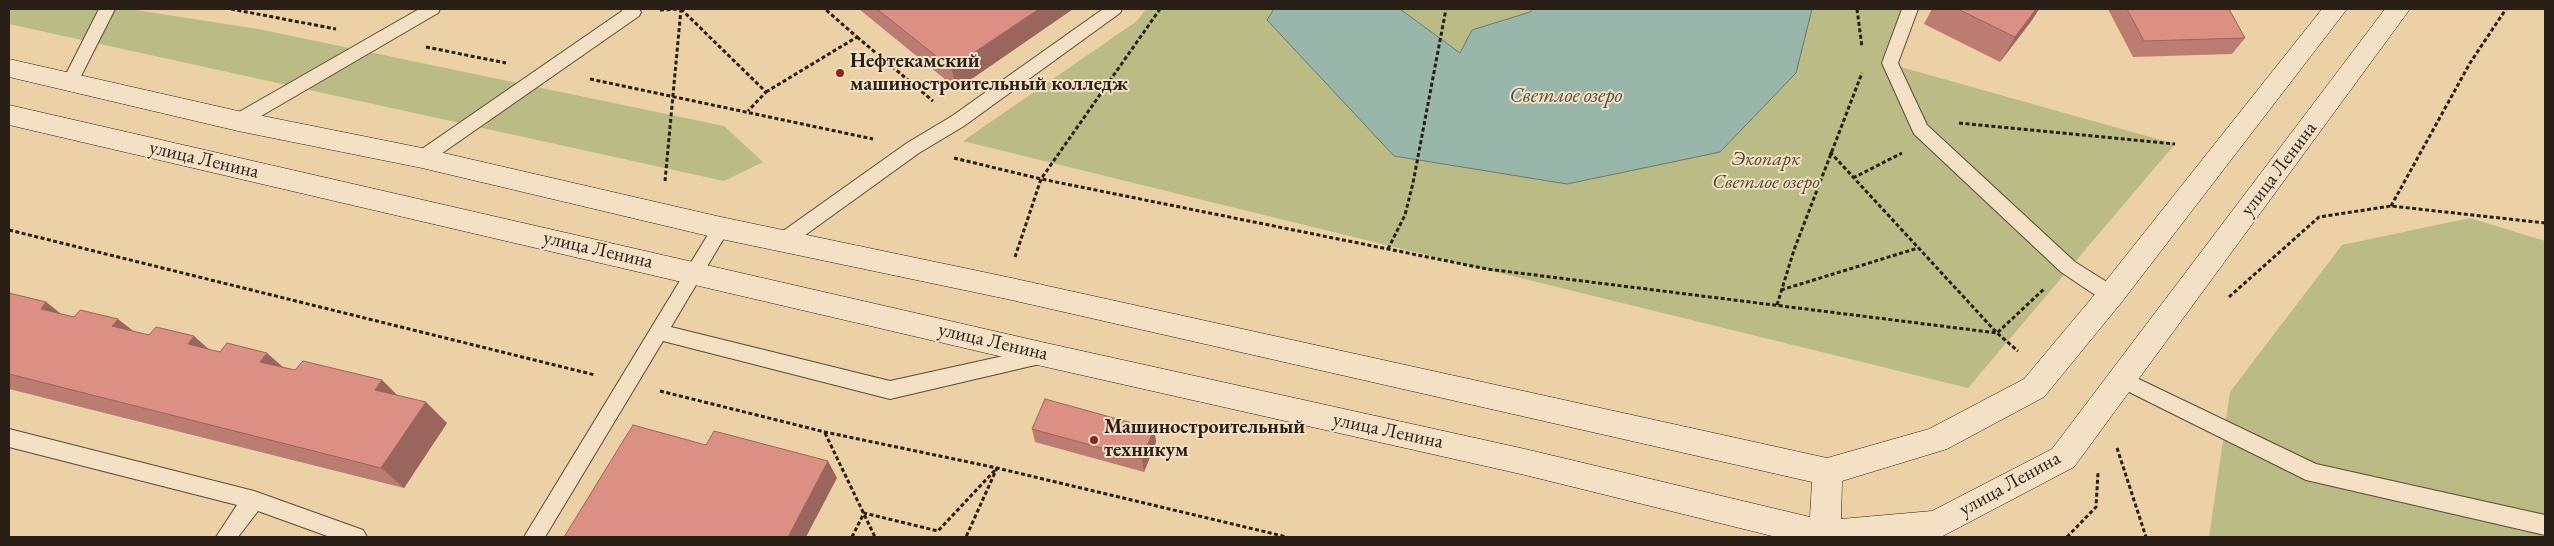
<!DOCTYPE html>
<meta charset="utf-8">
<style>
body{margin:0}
#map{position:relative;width:2554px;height:546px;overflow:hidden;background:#ecd0a6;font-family:"EB Garamond",serif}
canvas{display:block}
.frame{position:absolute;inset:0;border:10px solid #291f16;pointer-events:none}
</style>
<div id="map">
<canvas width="2554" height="546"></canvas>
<div class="frame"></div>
</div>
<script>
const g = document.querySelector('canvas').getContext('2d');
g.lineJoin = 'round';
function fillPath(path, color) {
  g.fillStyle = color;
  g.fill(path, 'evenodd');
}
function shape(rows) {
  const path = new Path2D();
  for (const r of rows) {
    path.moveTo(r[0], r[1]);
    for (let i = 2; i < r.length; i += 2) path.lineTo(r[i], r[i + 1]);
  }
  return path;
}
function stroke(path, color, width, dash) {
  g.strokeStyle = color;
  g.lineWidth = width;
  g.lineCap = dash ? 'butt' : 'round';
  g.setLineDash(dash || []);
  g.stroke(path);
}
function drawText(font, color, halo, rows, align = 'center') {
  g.font = font + ' "EB Garamond",serif';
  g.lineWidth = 4;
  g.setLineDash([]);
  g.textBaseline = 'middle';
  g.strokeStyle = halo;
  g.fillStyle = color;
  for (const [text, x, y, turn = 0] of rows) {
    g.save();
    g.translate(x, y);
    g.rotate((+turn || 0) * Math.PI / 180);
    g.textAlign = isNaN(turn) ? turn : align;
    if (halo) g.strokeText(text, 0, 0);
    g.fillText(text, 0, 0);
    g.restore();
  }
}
fillPath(shape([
 [9,9,129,9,258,29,724,126,763,162,724,181,9,24],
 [1146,9,1918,9,1890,64,2175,144,1968,388,963,141,1137,21],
 [2470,218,2545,241,2545,537,2209,537,2230,392,2342,245]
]), '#babb85');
const water = shape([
 [1274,9,1400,9,1460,53,1472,30,1530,12,1533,9,1812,9,1796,73,1720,152,1567,184,1394,156,1267,20,1274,9]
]);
fillPath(water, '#99b6aa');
stroke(water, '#6c7a6f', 1);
const service = shape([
 [99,9,115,9,76,86,70,88,64,86,62,82,99,9],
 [419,9,440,9,438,13,244,126,238,128,232,126,229,121,232,116,419,9],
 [621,9,639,9,641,12,639,16,428,163,422,165,416,163,413,158,416,153,622,11,621,9],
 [1103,9,1122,9,1120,13,964,126,919,153,790,246,783,248,776,246,774,241,776,236,907,143,952,116,1103,9],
 [1902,9,1918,9,1898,63,1927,125,2075,262,2118,289,2120,295,2118,301,2111,303,2104,301,2061,272,1914,134,1882,63,1902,9],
 [721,221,727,223,730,228,671,327,890,381,1044,347,1051,349,1054,355,1051,361,1044,363,890,399,663,341,545,537,524,537,715,223,721,221],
 [2122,371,2316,464,2545,515,2545,535,2306,480,2115,385,2112,379,2115,373,2122,371],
 [9,429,254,491,363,530,367,537,330,537,258,511,238,537,216,537,237,505,9,447,9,429]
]);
const secondary = shape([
 [2322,9,2347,9,2121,303,2044,397,1947,449,1842,481,1841,519,1932,511,2052,449,2385,9,2410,9,2074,467,1941,537,1776,537,1525,475,1046,367,9,125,9,105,1046,343,1525,449,1810,517,1812,482,1007,299,721,239,422,168,238,131,9,77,9,59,238,111,422,148,721,217,1007,277,1827,458,1929,429,2024,379,2101,287,2322,9]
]);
stroke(service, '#5a4b3a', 2);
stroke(secondary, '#291f16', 1);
stroke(shape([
 [231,9,336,29],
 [681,9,766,92,748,111],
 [1857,9,1862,47],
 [660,10,680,9],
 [857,37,933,101],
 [426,47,506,63],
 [590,79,873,139],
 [766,92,857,37,825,9],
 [1959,123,2175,144],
 [1830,152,1997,333,2018,351],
 [954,158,1041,179,1487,269,1997,333,2045,288],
 [1853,178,1902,153],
 [665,181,681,9],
 [2391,206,2470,63,2506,9],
 [9,230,595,375],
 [1388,249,1405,215,1413,183,1446,9],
 [1015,257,1041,179,1160,9],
 [1781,290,1918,248],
 [2229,297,2319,217,2391,206,2545,223],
 [1777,305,1794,250,1862,73],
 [660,391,825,432,997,468,1287,537],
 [825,433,875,537],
 [2117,448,2146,537],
 [852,537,864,513,938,531,997,468,966,537],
 [2067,537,2096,507,2098,473]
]), '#291f16', 3, [4, 2.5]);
fillPath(service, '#f3e0c5');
fillPath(secondary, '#f3e0c5');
fillPath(shape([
 [859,9,1073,9,957,89],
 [1932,9,2039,9,2032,20,2000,62,1924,24],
 [2108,9,2229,9,2245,38,2232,54,2133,57],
 [9,293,46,302,61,314,295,370,382,380,397,395,447,423,404,488,9,389],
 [1032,429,1154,429,1156,442,1144,472,1035,442]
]), '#bd7c72');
fillPath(shape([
 [1039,9,1073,9,957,89,951,68],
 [2036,9,2039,9,2032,20,2000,62,2015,37],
 [46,302,75,325,41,309],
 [118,319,146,341,112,326],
 [194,336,220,359,188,344],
 [267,353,292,375,260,362],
 [382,380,404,402,375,390],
 [426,402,447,423,404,488,381,468],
 [1154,429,1156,442,1144,472,1142,459],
 [828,461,837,478,806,537,788,537]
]), '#9a655c');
const building = shape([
 [877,9,1039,9,951,68,877,9],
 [1958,9,2036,9,2015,37,1958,9],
 [2127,9,2229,9,2245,38,2144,41,2127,9],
 [9,293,46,302,41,309,74,317,80,310,118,319,112,326,149,335,156,327,194,336,188,344,220,352,227,343,267,353,260,362,295,370,303,361,382,380,375,390,426,402,381,468,9,374,9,293],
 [1045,399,1154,429,1142,459,1032,429,1045,399],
 [633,425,706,445,714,431,828,461,788,537,564,537,633,425]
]);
fillPath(building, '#dc9084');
stroke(building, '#9a655c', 1);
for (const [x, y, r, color] of [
 [840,73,5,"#8f2418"],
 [1094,440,5,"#8f2418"]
]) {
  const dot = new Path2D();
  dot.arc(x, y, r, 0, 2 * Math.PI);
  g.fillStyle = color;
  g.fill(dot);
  stroke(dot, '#f3e0c5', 2);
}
drawText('bold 20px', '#291f16', '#f3e0c5', [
 ["Нефтекамский",850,62],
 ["машиностроительный колледж",850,85],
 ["Машиностроительный",1104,428],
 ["техникум",1104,451]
], 'left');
drawText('20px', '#291f16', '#f3e0c5', [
 ["улица Ленина",204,160,13],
 ["улица Ленина",2279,169,-53],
 ["улица Ленина",598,250,13],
 ["улица Ленина",993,342,13],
 ["улица Ленина",1388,431,12],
 ["улица Ленина",2010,484,-29]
]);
drawText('italic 20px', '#4d4632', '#f3e0c5', [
 ["Экопарк",1766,160],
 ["Светлое озеро",1766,183]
]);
drawText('italic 21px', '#4b4c42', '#f3e0c5', [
 ["Светлое озеро",1566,96]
]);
</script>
